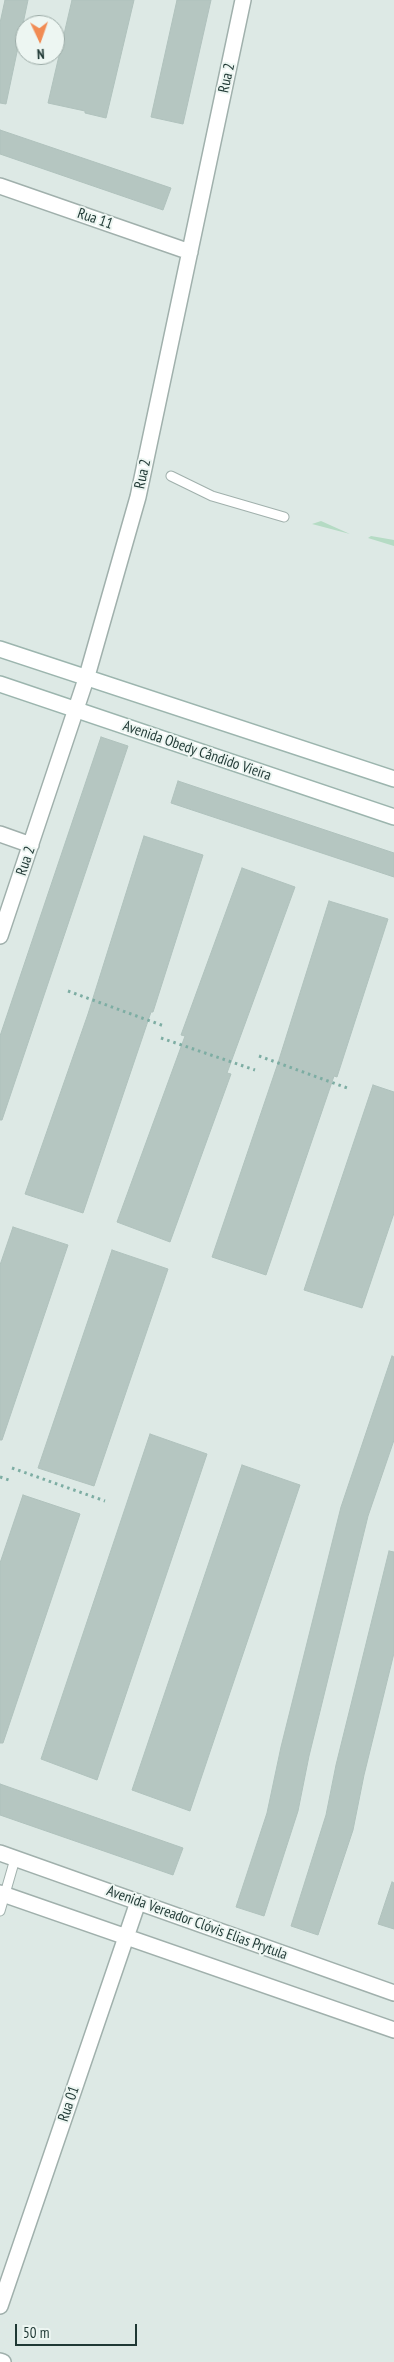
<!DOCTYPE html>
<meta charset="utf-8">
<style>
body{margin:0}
#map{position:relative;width:394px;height:2362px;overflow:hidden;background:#dde9e5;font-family:"PT Sans Narrow",sans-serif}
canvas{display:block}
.north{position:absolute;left:15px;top:15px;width:50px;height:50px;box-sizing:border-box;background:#edf6f2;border:1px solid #9baaa6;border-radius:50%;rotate:177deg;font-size:14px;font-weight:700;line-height:20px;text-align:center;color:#1f3834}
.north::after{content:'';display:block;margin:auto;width:18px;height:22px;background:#f18b53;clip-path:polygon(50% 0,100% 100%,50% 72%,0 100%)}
.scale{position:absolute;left:15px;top:2324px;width:122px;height:22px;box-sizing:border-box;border:2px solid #1f3834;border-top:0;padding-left:6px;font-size:15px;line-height:18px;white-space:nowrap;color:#1f3834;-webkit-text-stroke:4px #edf6f2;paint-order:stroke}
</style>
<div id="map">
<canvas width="394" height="2362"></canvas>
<div class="north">N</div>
<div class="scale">50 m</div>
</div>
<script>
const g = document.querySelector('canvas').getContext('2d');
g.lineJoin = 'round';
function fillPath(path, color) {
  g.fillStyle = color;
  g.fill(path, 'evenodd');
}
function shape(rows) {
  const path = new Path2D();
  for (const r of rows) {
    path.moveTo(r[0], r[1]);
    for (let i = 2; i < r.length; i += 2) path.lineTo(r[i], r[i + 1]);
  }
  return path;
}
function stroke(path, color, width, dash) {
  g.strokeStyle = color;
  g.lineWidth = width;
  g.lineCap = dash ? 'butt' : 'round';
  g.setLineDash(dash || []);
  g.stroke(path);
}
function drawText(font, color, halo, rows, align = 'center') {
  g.font = font + ' "PT Sans Narrow",sans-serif';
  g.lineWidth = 4;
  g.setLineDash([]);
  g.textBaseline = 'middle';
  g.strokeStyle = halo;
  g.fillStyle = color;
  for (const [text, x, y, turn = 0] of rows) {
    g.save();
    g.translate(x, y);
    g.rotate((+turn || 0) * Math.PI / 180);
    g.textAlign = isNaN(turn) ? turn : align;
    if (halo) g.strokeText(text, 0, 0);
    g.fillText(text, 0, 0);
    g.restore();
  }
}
fillPath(shape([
 [321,521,350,534,312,524],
 [371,536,394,540,394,546,368,538]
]), '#b5dbc4');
const building = shape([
 [5,0,28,0,6,104,0,103,0,23,5,0],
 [72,0,134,0,106,118,85,113,85,111,48,103,72,0],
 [177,0,211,0,183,124,151,117,177,0],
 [0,130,171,188,163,210,0,154,0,130],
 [101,737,128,746,2,1120,0,1120,0,1036,101,737],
 [178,781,394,853,394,877,171,803,178,781],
 [144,836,203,855,153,1012,151,1012,83,1213,25,1194,88,1014,144,836],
 [242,868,295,887,227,1073,231,1074,170,1242,117,1222,185,1036,181,1035,242,868],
 [329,901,388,919,337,1077,334,1076,266,1275,212,1257,277,1066,329,901],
 [373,1085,394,1092,394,1213,362,1308,304,1290,373,1085],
 [13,1227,68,1245,2,1440,0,1440,0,1265,13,1227],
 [112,1250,168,1269,94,1486,38,1468,112,1250],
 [392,1356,394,1357,394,1440,368,1516,309,1756,298,1811,264,1916,236,1907,267,1813,281,1747,341,1507,392,1356],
 [150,1434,207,1454,97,1780,41,1759,150,1434],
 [242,1465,300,1485,190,1811,132,1790,242,1465],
 [23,1495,80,1514,3,1743,0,1743,0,1563,23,1495],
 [389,1551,394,1552,394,1653,364,1775,353,1830,318,1935,291,1926,326,1815,336,1765,389,1551],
 [0,1784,183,1848,173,1875,0,1815,0,1784],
 [392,1882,394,1883,394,1929,378,1924,392,1882]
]);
fillPath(building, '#b5c6c1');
stroke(building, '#b0c2bd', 1);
const service = shape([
 [171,476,212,496,284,517],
 [0,1911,15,1859]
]);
const minor = shape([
 [0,186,190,252],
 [0,834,31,845],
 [0,936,87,676,138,497,243,0],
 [0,1853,394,1993],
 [0,1893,394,2030],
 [0,2306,138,1902],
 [0,2361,3,2362]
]);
const secondary = shape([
 [0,649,394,779],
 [0,684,394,817]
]);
stroke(service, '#a0b0ac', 11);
stroke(minor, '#a0b0ac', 18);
stroke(secondary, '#9cb5ae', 18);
stroke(shape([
 [68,991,164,1026],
 [161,1038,255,1070],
 [259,1056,350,1089],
 [12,1468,105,1501],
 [0,1477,9,1480]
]), '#7dada3', 3, [2.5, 4]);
stroke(service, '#fff', 9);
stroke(minor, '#fff', 15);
stroke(secondary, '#fff', 15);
drawText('15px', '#1f3834', '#edf6f2', [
 ["Rua 2",227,78,-78],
 ["Rua 11",95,219,19],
 ["Rua 2",143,474,-78],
 ["Avenida Obedy Cândido Vieira",197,751,19],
 ["Rua 2",26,861,-71],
 ["Avenida Vereador Clóvis Elias Prytula",197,1923,20],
 ["Rua 01",69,2104,-71]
]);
</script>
